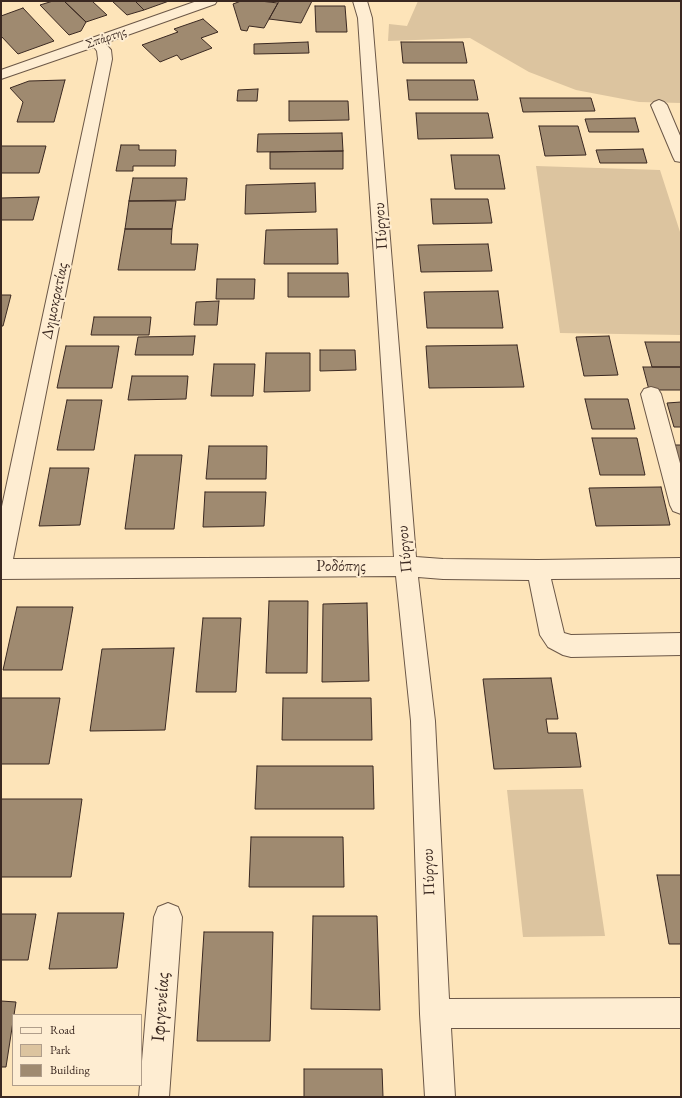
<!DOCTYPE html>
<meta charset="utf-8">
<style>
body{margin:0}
#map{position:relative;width:682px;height:1098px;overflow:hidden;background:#fde4b9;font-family:"EB Garamond",serif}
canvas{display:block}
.frame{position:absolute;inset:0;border:2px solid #3a2821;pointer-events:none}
.legend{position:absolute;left:12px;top:1014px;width:130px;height:72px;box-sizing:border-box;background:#feedd2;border:1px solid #b09e8b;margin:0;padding:5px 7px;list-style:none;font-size:12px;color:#3a2821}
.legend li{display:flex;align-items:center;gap:8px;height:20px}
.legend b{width:20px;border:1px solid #b09e8b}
</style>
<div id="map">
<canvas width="682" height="1098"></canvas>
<div class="frame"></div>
<ul class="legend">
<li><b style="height:5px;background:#feedd2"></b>Road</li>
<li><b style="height:11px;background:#dcc49f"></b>Park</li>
<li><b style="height:11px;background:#9f8a70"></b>Building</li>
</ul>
</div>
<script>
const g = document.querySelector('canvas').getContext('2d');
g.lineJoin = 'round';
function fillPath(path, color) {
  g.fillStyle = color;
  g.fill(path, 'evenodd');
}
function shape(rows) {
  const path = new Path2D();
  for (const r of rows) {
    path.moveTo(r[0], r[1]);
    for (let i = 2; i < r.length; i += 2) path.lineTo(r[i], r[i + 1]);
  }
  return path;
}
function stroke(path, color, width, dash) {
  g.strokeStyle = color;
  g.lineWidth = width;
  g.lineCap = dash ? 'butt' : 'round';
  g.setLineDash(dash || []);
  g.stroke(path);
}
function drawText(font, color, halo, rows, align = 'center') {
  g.font = font + ' "EB Garamond",serif';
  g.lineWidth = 4;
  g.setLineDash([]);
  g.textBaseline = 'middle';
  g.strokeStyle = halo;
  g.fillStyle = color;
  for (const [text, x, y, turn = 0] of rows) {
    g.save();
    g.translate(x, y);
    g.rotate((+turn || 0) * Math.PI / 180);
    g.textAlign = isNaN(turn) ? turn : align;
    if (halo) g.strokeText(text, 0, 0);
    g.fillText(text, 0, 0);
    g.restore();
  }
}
fillPath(shape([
 [418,1,681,1,681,103,639,102,576,90,529,72,470,38,388,41,389,24,407,26],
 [536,166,660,170,681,235,681,335,560,333],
 [583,789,605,936,523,937,507,790]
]), '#dcc49f');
const building = shape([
 [53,1,64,1,86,22,81,31,69,35,40,5,53,1],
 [64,1,92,1,107,15,86,22,64,1],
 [112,1,135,1,144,10,127,15,112,1],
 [135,1,169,1,144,10,135,1],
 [241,1,260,1,278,3,264,28,249,26,247,31,241,30,233,4,241,1],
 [279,1,312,1,301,23,269,19,279,1],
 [315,6,345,6,347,32,316,32,315,6],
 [23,8,54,41,18,54,1,36,1,16,23,8],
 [203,19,218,32,201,38,212,48,181,60,177,55,160,62,142,45,178,32,174,29,203,19],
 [308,42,309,53,254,54,254,44,308,42],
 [401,42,463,42,467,63,403,63,401,42],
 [65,80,54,122,17,122,23,102,10,88,29,81,65,80],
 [407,80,474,80,478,100,409,100,407,80],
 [258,89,257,101,237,101,238,90,258,89],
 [520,98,591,98,595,111,523,112,520,98],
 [289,101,348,101,349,120,289,121,289,101],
 [416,113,488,113,493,138,418,139,416,113],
 [635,118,639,132,589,132,585,119,635,118],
 [539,126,578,126,586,155,545,156,539,126],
 [342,133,343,151,257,152,258,134,342,133],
 [121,145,139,145,139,150,176,150,175,166,133,166,133,171,116,171,121,145],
 [1,146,46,146,39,173,1,173,1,146],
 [643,149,647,163,600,163,596,150,643,149],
 [343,151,343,169,270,169,270,152,343,151],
 [451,155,499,155,505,189,455,189,451,155],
 [133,178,187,178,185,200,129,201,133,178],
 [315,183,316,212,245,214,246,185,315,183],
 [39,197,33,220,1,220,1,198,39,197],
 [431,199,488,199,492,223,433,224,431,199],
 [129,201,176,201,172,229,125,229,129,201],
 [125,229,172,229,171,244,198,244,195,270,118,270,125,229],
 [337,229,338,264,264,264,266,230,337,229],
 [488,244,492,271,421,272,418,245,488,244],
 [288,273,348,273,349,297,288,297,288,273],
 [217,279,255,279,254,299,216,299,217,279],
 [498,291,503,328,427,328,424,292,498,291],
 [1,295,11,295,3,326,1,326,1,295],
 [219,301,217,325,194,325,196,302,219,301],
 [94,317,151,317,149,335,91,335,94,317],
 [195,336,193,355,135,355,138,337,195,336],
 [609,336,618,375,584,376,576,337,609,336],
 [645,342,681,342,681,367,652,367,645,342],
 [517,345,524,387,429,388,426,346,517,345],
 [66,346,119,346,112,388,57,388,66,346],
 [320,350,355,350,356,370,320,371,320,350],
 [266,353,310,353,310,391,264,392,266,353],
 [214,364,255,364,253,396,211,396,214,364],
 [643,367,681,367,681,390,649,390,643,367],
 [132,376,188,376,186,399,128,400,132,376],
 [585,399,628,399,635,429,592,429,585,399],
 [67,400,102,400,94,450,57,450,67,400],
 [681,402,681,427,674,427,667,403,681,402],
 [592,438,637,438,645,475,600,475,592,438],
 [673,445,681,445,681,476,673,445],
 [209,446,267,446,266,479,206,479,209,446],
 [135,455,182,455,174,529,125,529,135,455],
 [50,468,89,468,80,525,39,526,50,468],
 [661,487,670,525,596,526,589,488,661,487],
 [205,492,266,492,264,526,203,527,205,492],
 [269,601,308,601,307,673,266,673,269,601],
 [367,603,369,681,322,682,323,604,367,603],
 [17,607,73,607,62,670,3,670,17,607],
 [203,618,241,618,236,692,196,692,203,618],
 [174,648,165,730,90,731,102,649,174,648],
 [551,678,558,719,546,719,548,733,576,733,581,767,494,769,483,679,551,678],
 [1,698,60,698,49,764,1,764,1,698],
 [283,698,371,698,372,740,282,740,283,698],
 [257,766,373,766,374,809,255,809,257,766],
 [1,799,82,799,71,877,1,877,1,799],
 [251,837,343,837,344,887,249,887,251,837],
 [657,875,681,875,681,944,669,944,657,875],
 [58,913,124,913,117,968,49,969,58,913],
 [1,914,36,914,28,960,1,960,1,914],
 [313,916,377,916,380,1010,311,1009,313,916],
 [204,932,273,932,270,1041,197,1041,204,932],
 [1,1001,16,1002,6,1067,1,1067,1,1001],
 [304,1069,382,1069,383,1097,304,1097,304,1069]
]);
fillPath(building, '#9f8a70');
stroke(building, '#3a2821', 1);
const minor = shape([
 [197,1,217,1,215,4,105,43,111,50,112,59,13,559,394,557,358,18,353,1,367,1,372,18,416,557,443,559,538,560,681,558,681,578,551,579,564,633,571,635,681,633,681,655,571,657,563,655,548,647,540,635,529,580,443,579,418,577,435,721,449,999,681,998,681,1028,451,1028,455,1097,425,1097,420,1014,411,721,396,576,1,579,1,511,98,59,97,51,94,47,1,79,1,70,197,1],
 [659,100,664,102,667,105,681,138,681,162,675,161,673,157,651,105,654,102,659,100],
 [651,387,658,389,661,394,681,467,681,514,673,511,670,505,641,394,644,389,651,387],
 [168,903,178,907,182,917,169,1097,139,1097,154,917,158,907,168,903]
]);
stroke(minor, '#6b5747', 2);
fillPath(minor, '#feedd2');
drawText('13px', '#3a2821', '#feedd2', [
 ["Σπάρτης",106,38,-19]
]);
drawText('16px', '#3a2821', '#feedd2', [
 ["Πύργου",381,226,-94],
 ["Δημοκρατίας",55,301,-78],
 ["Πύργου",405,549,-95],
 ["Ροδόπης",341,567],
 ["Πύργου",429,872,-92]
]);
drawText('19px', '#3a2821', '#feedd2', [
 ["Ιφιγενείας",161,1007,-86]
]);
</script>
